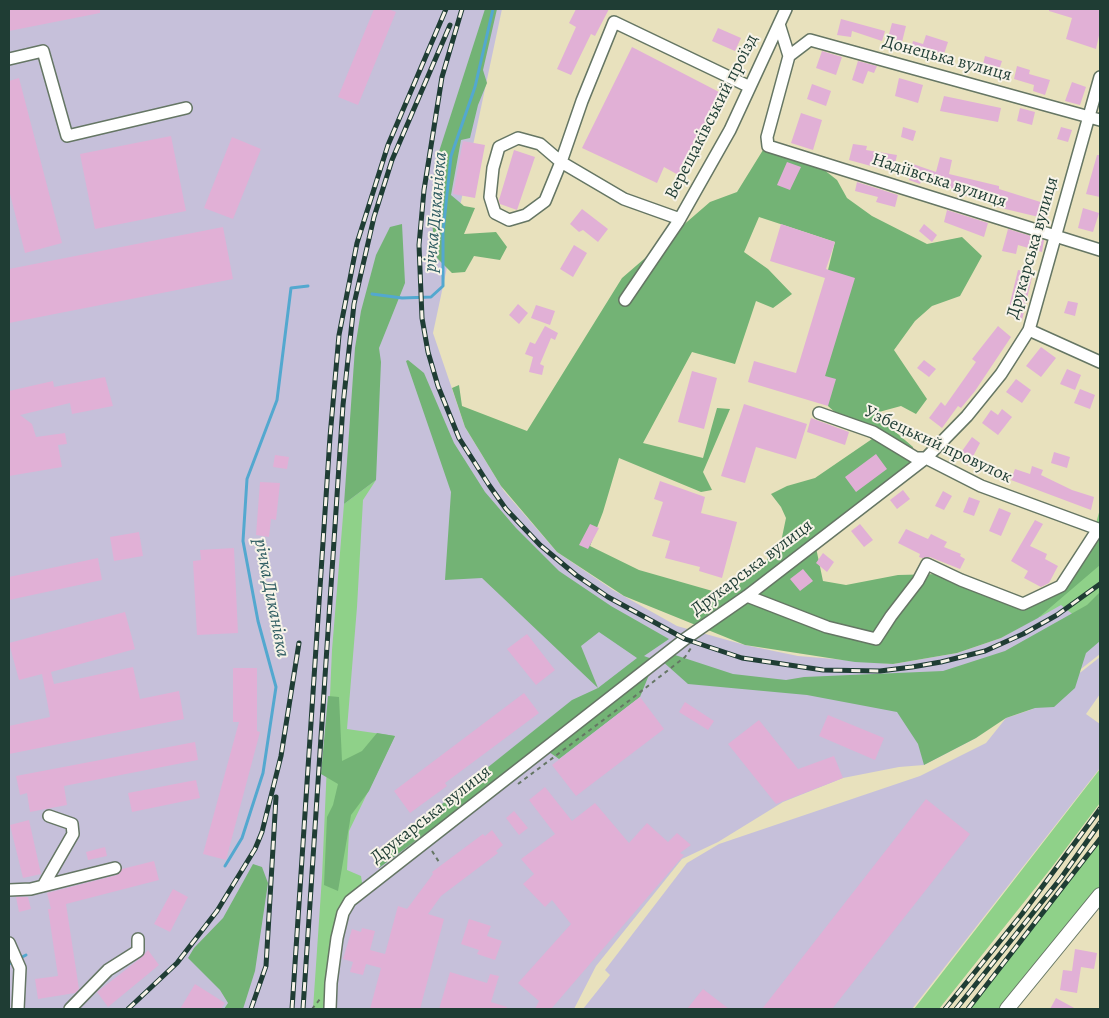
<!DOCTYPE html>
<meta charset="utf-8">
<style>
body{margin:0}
#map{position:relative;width:1109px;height:1018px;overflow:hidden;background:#e8e1bd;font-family:Alegreya,serif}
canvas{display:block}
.frame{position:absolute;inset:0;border:10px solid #1f3d34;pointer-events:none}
</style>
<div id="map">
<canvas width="1109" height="1018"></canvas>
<div class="frame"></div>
</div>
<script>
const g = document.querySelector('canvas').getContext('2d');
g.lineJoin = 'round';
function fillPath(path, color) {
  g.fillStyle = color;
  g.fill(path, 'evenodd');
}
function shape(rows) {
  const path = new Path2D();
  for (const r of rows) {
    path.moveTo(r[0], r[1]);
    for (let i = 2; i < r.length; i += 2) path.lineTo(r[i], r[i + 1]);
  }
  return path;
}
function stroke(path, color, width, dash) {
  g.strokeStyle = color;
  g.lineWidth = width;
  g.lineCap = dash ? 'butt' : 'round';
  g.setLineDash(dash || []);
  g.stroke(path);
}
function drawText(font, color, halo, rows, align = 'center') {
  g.font = font + ' Alegreya,serif';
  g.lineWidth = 4;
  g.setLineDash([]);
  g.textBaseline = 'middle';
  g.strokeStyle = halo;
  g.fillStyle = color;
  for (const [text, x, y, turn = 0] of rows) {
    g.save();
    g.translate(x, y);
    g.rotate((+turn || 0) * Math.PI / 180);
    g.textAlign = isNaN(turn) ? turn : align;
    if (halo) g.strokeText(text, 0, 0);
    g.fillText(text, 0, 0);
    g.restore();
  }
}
fillPath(shape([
 [9,9,502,9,433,333,465,427,504,491,557,552,613,590,677,626,745,645,798,656,893,664,957,653,1001,638,1061,604,1100,636,1100,654,1081,669,1043,689,1081,672,1100,657,1100,694,1086,714,1100,724,1100,768,912,1009,583,1009,610,975,605,970,687,863,719,844,920,776,986,743,1006,718,1033,709,1001,715,976,738,924,765,899,767,843,778,783,802,718,842,682,859,596,966,574,1009,9,1009]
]), '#c6c0da');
fillPath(shape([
 [376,480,363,500,357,607,347,729,395,736,349,831,347,870,361,876,363,889,343,913,330,1009,313,1009,322,877,332,650,344,504],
 [1100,509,1100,636,1061,605,1040,617,1023,604,1062,584,1096,523],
 [1100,769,1100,803,1052,867,939,1009,914,1009],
 [1100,841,1100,890,1006,1009,970,1009]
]), '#8fd189');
fillPath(shape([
 [485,9,497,9,483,70,487,83,478,105,470,138,461,140,451,195,464,206,475,208,464,234,496,232,507,247,500,260,474,256,465,272,452,273,437,258,432,224,435,164],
 [763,150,809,158,837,180,847,198,872,216,927,244,962,237,982,256,960,296,932,306,915,321,894,350,927,399,916,414,901,406,879,412,884,422,913,447,915,466,815,543,823,581,846,585,898,575,939,574,980,594,1023,604,1045,594,1100,533,1100,565,1038,618,1001,638,957,653,893,664,855,662,745,645,624,596,557,552,501,486,465,427,452,388,459,385,462,406,527,431,622,278,710,202,737,192],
 [759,217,835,242,828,270,825,376,828,406,856,431,872,439,815,478,787,486,771,494,781,507,786,518,781,542,765,562,737,586,716,592,639,570,590,546,603,512,619,458,701,492,712,490,703,472,730,409,717,408,703,458,643,443,692,352,735,364,756,301,773,308,792,294,768,269,744,252],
 [402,224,405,283,379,348,381,362,376,480,344,504,355,348,361,311,376,255,390,227],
 [408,360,424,373,454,443,485,492,516,528,559,571,611,606,669,639,644,656,655,660,640,697,559,759,542,747,379,868,377,856,572,700,598,688,482,578,445,580,451,492,406,361],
 [599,632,637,658,598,688,581,646],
 [1100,592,1100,641,1086,653,1075,688,1054,707,1035,708,1006,718,976,738,924,765,918,744,897,712,807,695,688,684,661,660,672,654,733,674,786,680,804,677,943,671,1005,651,1087,605],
 [328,696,339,697,342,761,362,751,377,733,395,736,369,791,351,815,338,891,324,885,327,817,333,805,338,784,321,774],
 [253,864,262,867,268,883,255,971,243,1009,224,1009,228,1003,220,990,188,958,194,948,223,918]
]), '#73b375');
stroke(shape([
 [372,294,402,298,431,297,443,286,443,232,451,156,475,87,493,9],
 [225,866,242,838,263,773,276,687,258,621,243,541,247,479,277,400,291,288,308,286],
 [9,964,26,955]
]), '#53a8cf', 3);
fillPath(shape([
 [9,9,100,9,100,13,9,31],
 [374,9,388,9,396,12,358,105,338,97],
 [576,9,609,9,595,36,591,34,571,75,557,69,576,27,569,23],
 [1049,9,1100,10,1100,31,1096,49,1066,39,1072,18,1049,11],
 [841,19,885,31,882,41,852,31,851,37,837,35],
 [892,23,906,26,902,42,888,38],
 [718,28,741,38,735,51,712,41],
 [926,35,948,42,944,54,936,52,934,59,910,52,913,41,923,44],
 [632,47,723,94,682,177,664,167,657,183,582,148],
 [822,51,842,57,836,75,816,68],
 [985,56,1002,61,997,76,981,72],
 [858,61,877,66,874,73,868,71,863,84,852,80],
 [1017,66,1030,70,1029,74,1050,80,1045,95,1033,91,1034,85,1014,79],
 [19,78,62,243,25,253,9,190,9,81],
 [899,78,923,85,918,103,895,96],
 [1072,82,1086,87,1080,105,1065,101],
 [812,84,831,91,826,106,807,99],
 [944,96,1001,108,998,122,940,111],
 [1020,108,1035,112,1032,125,1017,121],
 [801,113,822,120,813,150,791,143],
 [903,127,916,131,913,141,901,137],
 [1061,127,1072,130,1068,142,1057,139],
 [171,136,186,211,95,229,80,154],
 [232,137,261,149,233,219,204,208],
 [463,141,485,145,475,198,453,194],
 [853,144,867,146,866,150,897,155,893,172,849,160],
 [514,150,535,157,517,210,500,204,499,200],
 [1097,155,1100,155,1100,197,1086,194],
 [940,157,952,160,949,174,999,186,999,189,1050,205,1047,219,997,207,998,204,959,194,960,192,922,179,920,184,909,180,913,164,936,172],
 [787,162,801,167,790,190,777,185],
 [857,182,898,195,895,207,876,202,878,197,855,191],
 [1083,208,1099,213,1093,232,1078,228],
 [582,209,608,229,598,242,583,230,579,232,570,224],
 [947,210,988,223,984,237,944,222],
 [781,224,835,242,826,269,855,278,825,376,836,379,828,406,748,382,754,361,796,373,825,278,770,261],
 [924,224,937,235,932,242,919,231],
 [223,227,233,279,9,323,9,269],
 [1008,229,1044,240,1042,252,1018,245,1016,254,1002,251],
 [574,245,587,253,573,277,560,269],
 [1018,270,1033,273,1022,320,1007,315],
 [1068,301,1078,303,1075,316,1064,313],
 [518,304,528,313,519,324,509,315],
 [536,305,555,311,550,325,531,318],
 [545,326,558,333,555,340,551,338,540,364,544,366,542,375,529,372,533,357,525,354,530,342,535,344],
 [998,326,1011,337,975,391,961,408,958,406,942,428,929,418,941,402,945,406,976,362,972,359],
 [1041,347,1056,358,1041,377,1026,366],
 [924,360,936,369,929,377,917,368],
 [1067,369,1081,375,1075,390,1060,384],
 [692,371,717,378,704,429,678,422],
 [105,377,113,406,72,414,70,403,20,415,32,424,36,437,65,433,67,444,58,445,62,467,9,476,9,391,53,381,54,387],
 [1016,379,1031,390,1022,403,1006,392],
 [1080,389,1095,395,1090,409,1074,403],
 [744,404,807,424,796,459,756,447,745,483,721,476],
 [1002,409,1012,417,998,435,982,423,991,410,998,415],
 [811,418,849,432,845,445,807,432],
 [972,437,980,443,968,466,957,458],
 [1054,452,1070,457,1067,468,1051,463],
 [876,454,887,469,856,492,845,477],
 [275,455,289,457,287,469,273,467],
 [1032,466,1043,470,1041,475,1072,490,1094,497,1091,510,1011,480,1015,469,1030,474],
 [660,481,705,497,701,513,737,522,722,578,699,571,700,567,665,558,670,541,652,536,663,502,654,499],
 [260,482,280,483,276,520,271,519,269,537,256,535],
 [903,490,910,499,897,509,890,500],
 [943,491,952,496,944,510,935,506],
 [969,497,980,501,974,516,963,512],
 [999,508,1011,513,1001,536,989,531],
 [1035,520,1043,524,1030,546,1047,554,1045,559,1058,566,1049,583,1041,587,1024,578,1028,571,1011,561],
 [590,524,599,528,588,549,579,545],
 [860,524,873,540,864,547,851,531],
 [906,529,928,539,931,534,947,542,944,547,961,554,960,556,965,559,960,569,930,557,922,558,919,557,920,554,898,543],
 [139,532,143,556,114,561,110,537],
 [234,548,238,633,197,635,193,561,201,560,200,550],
 [823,553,834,562,827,572,816,563],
 [98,558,102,580,9,600,9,577],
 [803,569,813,581,800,591,790,579],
 [125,612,135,649,51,672,54,684,133,667,140,699,179,691,184,719,9,754,9,726,50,717,42,674,19,680,9,643],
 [527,634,555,670,536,685,507,649],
 [233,668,257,668,257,731,260,732,226,860,203,854,239,722,233,722],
 [524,693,539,713,445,783,447,786,410,813,394,791],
 [640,697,664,729,576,796,552,765],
 [685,702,714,721,708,730,679,712],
 [828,715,884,738,875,760,819,736],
 [759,720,798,769,834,756,843,778,776,804,728,744],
 [195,742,198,760,64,786,67,805,30,812,27,793,20,795,16,776],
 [196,780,200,798,132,812,128,793],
 [545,787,572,821,595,803,629,843,647,823,668,842,677,833,691,845,680,853,684,855,551,1009,535,1009,539,1001,518,983,571,924,552,900,545,907,523,884,534,874,521,859,555,834,529,800],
 [926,799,970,834,832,1009,762,1009],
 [514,811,528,828,519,835,506,818],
 [29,820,41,874,23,878,10,825],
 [492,830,503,845,496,851,498,853,441,896,428,914,444,919,420,1009,370,1009,381,968,366,964,363,975,350,972,353,962,343,959,352,929,361,932,362,928,375,931,370,950,385,954,398,906,407,909,433,874,432,872,483,834,485,836],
 [105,847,107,856,88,860,86,852],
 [154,861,159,880,66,904,79,989,75,993,38,999,35,979,58,976,48,909,51,909,47,893,117,875,122,869],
 [173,889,188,897,170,932,154,924],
 [16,897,28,897,31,909,19,912],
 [469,919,491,926,487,936,502,941,495,960,477,954,479,950,461,944],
 [1075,949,1097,953,1094,969,1081,967,1077,993,1060,990,1063,970,1072,971],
 [148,950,159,965,108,1007,97,992,142,957],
 [450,972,487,983,490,974,499,976,491,1002,507,1007,506,1009,439,1009],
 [195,984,225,1003,221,1009,180,1009],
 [703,989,729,1009,687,1009],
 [1056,998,1076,1009,1050,1009]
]), '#e1b0d6');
const minor = shape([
 [779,24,789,56,767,137,768,146,1100,250],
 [789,56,810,40,1100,120],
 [9,59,43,51,67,136,186,108],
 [680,219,624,199,561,162,540,144,518,138,499,147,493,168,490,197,495,213,509,220,526,215,545,201,561,162,582,101,614,22,750,87],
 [625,300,678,222,730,130,786,9],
 [1029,330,1100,362],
 [747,596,827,627,876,639,891,616,918,581,927,564,961,580,1023,604,1061,586,1098,529,981,486,926,458,916,458,873,432,819,413],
 [43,886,73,834,72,824,49,816],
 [9,890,31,889,115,868],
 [9,943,20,968,18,1009],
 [70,1009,108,970,138,951,138,939],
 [330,1009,331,983,337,938,343,913,350,901,685,639,747,596,926,458,967,416,1001,374,1029,330,1100,77]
]);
const major = shape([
 [1007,1009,1100,895]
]);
stroke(minor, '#657664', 14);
stroke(major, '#657664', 16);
stroke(shape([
 [518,784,630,700,685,657,691,648],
 [432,851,439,862],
 [312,1009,320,999]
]), '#657664', 2, [4, 4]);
stroke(minor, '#fff', 11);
stroke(major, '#fff', 14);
const rail = shape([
 [462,9,442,77,424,190,419,245,422,318,428,352,438,386,459,438,489,485,506,509,540,545,576,575,608,597,685,639,742,658,823,670,880,671,912,667,941,662,985,651,1023,634,1057,615,1100,584],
 [128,1009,177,963,217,911,255,849,262,832,281,756,299,643],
 [251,1009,266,966,276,797],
 [292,1009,330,437,339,335,357,243,388,145,446,9],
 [303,1009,343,405,354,304,374,217,392,160,450,25],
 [945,1009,1022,914,1100,809],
 [956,1009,1061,878,1100,823],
 [968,1009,1100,839]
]);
stroke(rail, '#1f3d34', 5);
stroke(rail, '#f7f3e8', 3, [9]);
drawText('18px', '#1f3d34', '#f7f3e8', [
 ["Донецька вулиця",947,59,15],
 ["Верещаківський проїзд",712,117,-63],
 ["Надіївська вулиця",939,181,18],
 ["Друкарська вулиця",1033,248,-74],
 ["Узбецький провулок",938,445,25],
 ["Друкарська вулиця",752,568,-37],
 ["Друкарська вулиця",431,815,-38]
]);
drawText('italic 19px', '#2f5d62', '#f7f3e8', [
 ["річка Диканівка",436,212,-85],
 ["річка Диканівка",271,598,79]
]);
</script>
